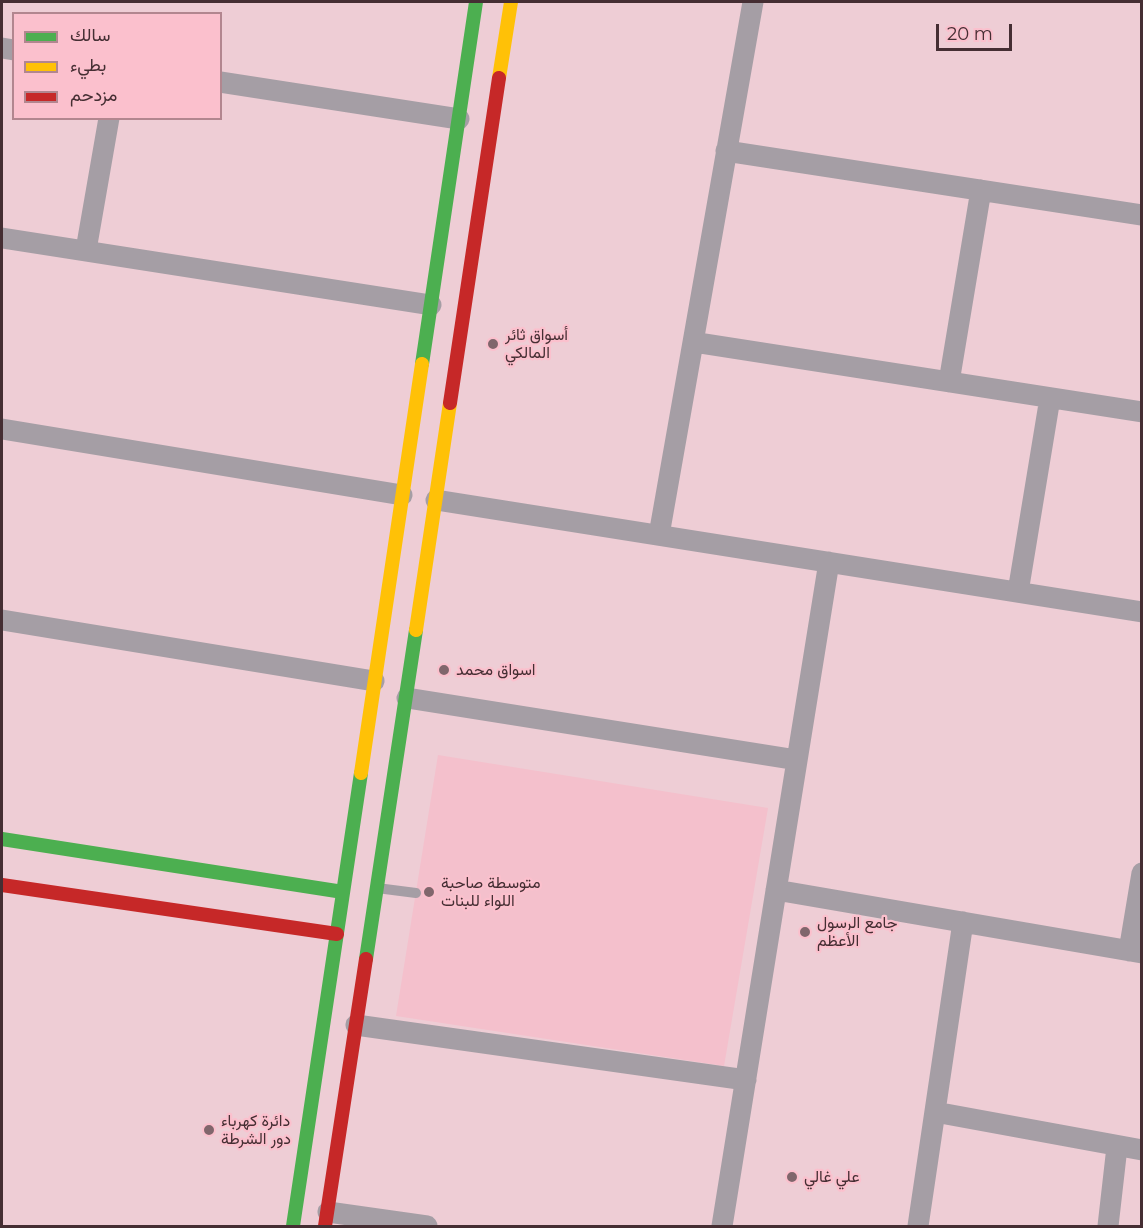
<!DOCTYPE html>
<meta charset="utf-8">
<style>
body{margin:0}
#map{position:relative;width:1143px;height:1228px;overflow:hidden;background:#eecdd5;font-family:Montserrat,Vazirmatn,sans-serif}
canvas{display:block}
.frame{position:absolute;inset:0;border:3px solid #452e33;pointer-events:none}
.legend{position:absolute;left:12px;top:12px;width:210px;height:108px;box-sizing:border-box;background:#fbc0cd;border:2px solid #b2868f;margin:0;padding:8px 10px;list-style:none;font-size:18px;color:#452e33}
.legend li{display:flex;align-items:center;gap:12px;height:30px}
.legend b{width:30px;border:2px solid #b2868f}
.scale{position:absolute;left:936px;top:24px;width:76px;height:27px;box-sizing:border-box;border:3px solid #452e33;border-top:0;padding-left:8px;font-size:18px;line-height:21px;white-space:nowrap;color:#452e33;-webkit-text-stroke:4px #fbc0cd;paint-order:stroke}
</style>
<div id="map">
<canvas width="1143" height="1228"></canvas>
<div class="frame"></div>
<ul class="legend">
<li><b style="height:8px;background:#4caf50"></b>سالك</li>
<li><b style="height:8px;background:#ffc107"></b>بطيء</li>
<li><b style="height:8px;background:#c62828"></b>مزدحم</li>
</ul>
<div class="scale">20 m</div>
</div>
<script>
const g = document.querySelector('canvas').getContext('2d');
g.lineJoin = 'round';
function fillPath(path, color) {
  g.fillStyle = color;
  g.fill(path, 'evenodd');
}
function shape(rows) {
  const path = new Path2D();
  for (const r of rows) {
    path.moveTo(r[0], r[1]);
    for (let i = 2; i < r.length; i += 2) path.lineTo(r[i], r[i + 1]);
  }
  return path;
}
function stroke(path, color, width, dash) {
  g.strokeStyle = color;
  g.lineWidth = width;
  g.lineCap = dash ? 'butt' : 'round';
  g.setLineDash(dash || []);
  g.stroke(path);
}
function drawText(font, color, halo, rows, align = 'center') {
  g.font = font + ' Montserrat,Vazirmatn,sans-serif';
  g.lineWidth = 4.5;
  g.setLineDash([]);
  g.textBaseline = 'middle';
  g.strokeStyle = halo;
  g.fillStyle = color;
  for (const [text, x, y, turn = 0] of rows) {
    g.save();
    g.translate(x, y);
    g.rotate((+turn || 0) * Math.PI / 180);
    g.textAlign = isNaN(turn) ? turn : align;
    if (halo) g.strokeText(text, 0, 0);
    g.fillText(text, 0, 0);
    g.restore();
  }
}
fillPath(shape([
 [438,755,768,808,724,1066,396,1016]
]), '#f4c0cc');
stroke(shape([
 [377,888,416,893]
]), '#a59ea5', 10);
stroke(shape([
 [2,48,14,50],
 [220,82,459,119],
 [726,151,1142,215],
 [2,238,431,305],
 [86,250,109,118],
 [693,342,1142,412],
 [949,382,981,190],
 [2,429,402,495],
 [436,500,1142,612],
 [659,535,753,2],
 [1018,592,1050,398],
 [2,620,374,681],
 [407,698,797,760],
 [776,890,1142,953],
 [1129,951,1142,873],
 [356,1025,746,1080],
 [935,1112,1142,1150],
 [328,1212,427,1226],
 [722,1226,829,562],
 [918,1226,963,922],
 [1108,1226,1117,1147]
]), '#a59ea5', 21);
stroke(shape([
 [422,364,476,2],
 [2,839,343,892],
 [366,959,416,630],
 [293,1226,361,773]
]), '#4caf50', 14);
stroke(shape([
 [499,78,511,2],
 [416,630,450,403],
 [361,773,422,364]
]), '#ffc107', 14);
stroke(shape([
 [450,403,499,78],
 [2,885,337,934],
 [325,1226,366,959]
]), '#c62828', 14);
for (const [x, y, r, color] of [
 [493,344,6,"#80666c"],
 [444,670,6,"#80666c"],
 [429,892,6,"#80666c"],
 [805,932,6,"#80666c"],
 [209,1130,6,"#80666c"],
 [792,1177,6,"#80666c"]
]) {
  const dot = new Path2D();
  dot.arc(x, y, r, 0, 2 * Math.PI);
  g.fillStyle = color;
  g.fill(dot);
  stroke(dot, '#fbc0cd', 2);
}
drawText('16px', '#452e33', '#fbc0cd', [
 ["أسواق ثائر",505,335],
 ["المالكي",505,353],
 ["اسواق محمد",456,670],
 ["متوسطة صاحبة",441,883],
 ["اللواء للبنات",441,901],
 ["جامع الرسول",817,923],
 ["الأعظم",817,941],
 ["دائرة كهرباء",221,1121],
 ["دور الشرطة",221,1139],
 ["علي غالي",804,1177]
], 'left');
</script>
